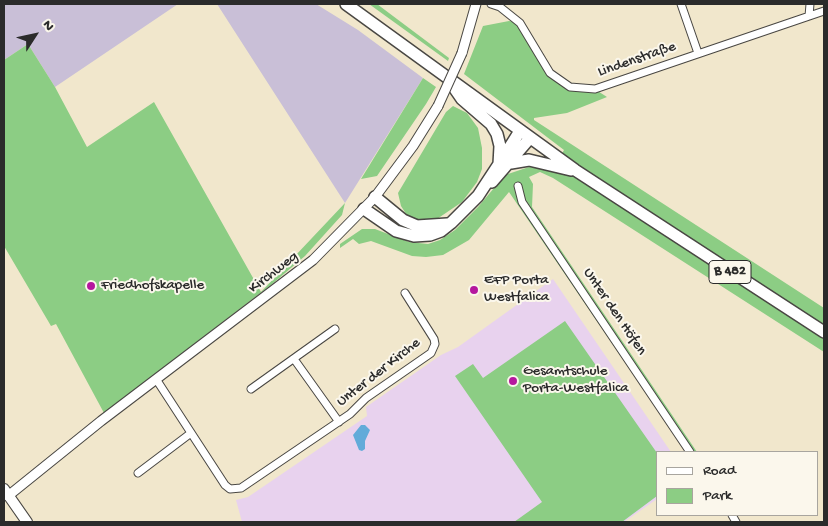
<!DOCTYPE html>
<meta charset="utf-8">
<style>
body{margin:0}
#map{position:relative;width:828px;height:526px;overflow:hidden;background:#f1e7cc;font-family:"Gochi Hand",sans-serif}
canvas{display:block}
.frame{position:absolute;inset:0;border:5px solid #2b2b2b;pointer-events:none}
.legend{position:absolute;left:656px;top:451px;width:162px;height:65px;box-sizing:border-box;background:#fbf7ec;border:1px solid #a8a59f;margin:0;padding:6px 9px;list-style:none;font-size:15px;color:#2b2b2b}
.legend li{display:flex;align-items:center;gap:10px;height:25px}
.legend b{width:25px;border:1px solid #a8a59f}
.north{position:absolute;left:10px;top:10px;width:50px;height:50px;-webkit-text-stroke:4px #fbf7ec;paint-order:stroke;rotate:55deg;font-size:14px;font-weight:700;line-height:20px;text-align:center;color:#2b2b2b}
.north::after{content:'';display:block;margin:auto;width:18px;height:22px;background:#2b2b2b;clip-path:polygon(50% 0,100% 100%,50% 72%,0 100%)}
</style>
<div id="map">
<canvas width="828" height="526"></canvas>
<div class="frame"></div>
<ul class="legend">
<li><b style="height:6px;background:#fff"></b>Road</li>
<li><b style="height:14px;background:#8ccd84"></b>Park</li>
</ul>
<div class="north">N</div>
</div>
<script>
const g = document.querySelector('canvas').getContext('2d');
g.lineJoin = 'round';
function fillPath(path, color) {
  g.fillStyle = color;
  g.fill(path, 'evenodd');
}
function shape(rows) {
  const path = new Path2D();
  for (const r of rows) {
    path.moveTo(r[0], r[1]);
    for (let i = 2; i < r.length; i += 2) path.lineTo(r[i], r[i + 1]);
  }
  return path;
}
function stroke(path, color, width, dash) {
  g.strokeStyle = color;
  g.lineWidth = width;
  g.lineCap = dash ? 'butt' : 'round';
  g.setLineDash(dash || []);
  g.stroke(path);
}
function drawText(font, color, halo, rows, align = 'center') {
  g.font = font + ' "Gochi Hand",sans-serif';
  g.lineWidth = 4;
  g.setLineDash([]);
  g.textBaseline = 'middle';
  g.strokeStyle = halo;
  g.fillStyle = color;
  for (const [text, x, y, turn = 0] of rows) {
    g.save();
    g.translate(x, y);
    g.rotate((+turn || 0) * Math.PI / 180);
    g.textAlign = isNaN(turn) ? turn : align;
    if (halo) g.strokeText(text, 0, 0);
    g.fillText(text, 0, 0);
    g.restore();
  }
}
fillPath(shape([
 [553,279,671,452,657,452,657,499,624,522,242,522,236,500,248,497,367,416,366,407,441,355,458,347]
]), '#e8d2ee');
fillPath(shape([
 [4,4,178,4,55,87,28,44,4,60],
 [217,4,316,4,358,30,423,78,345,203]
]), '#c9bfd7');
fillPath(shape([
 [369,4,377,4,449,58,448,61],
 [509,21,523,23,552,71,573,84,590,86,607,97,567,113,534,118,534,120,824,308,824,352,553,178,540,172,529,177,533,184,532,207,697,452,686,452,509,192,469,240,443,255,426,257,412,256,371,241,359,244,353,239,340,248,340,244,362,229,375,229,409,242,428,244,440,240,455,230,478,207,505,175,529,167,542,168,552,172,564,150,464,74,483,26],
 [28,44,55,87,87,147,154,102,261,292,345,203,342,215,305,256,271,285,104,413,56,324,51,326,4,246,4,60],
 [423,78,436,87,426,104,377,176,361,179],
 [453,106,467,113,478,128,482,148,482,169,477,182,462,202,434,221,419,222,408,217,401,206,398,193,446,112],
 [565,321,657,453,657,496,622,522,514,522,542,502,455,376,473,364,483,378]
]), '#8ccd84');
fillPath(shape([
 [361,425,365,425,370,430,365,441,365,449,362,451,359,450,353,435]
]), '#62abd9');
const minor = shape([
 [491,4,500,7,520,23,550,73,570,87,595,89,824,11],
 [681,4,698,53],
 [809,16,810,4],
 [518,186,522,202,690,452],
 [294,359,339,422],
 [156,379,225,485,230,489,241,488,350,414,366,398,431,353,435,344,434,339,405,293],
 [251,389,335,329],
 [138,473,191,433],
 [732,515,736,522]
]);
const tertiary = shape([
 [462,53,476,4],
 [8,496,101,421,313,260,375,197,413,146,438,106]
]);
const secondary = shape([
 [4,489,27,522]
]);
const primary = shape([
 [346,4,575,170,824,332],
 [501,161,520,131],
 [511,163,529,160,571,170],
 [492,182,530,138],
 [375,197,403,220,417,226,447,224],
 [364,209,396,231,414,236,430,235,441,231,451,223,478,196,499,164,500,146,497,134,491,124,462,99,453,86]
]);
stroke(minor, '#494743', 9);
stroke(tertiary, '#494743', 11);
stroke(secondary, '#494743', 12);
stroke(primary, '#494743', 14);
stroke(minor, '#fff', 7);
stroke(tertiary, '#fff', 9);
stroke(secondary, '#fff', 10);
stroke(primary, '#fff', 11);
const tertiaryBridge = shape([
 [438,106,462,53]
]);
stroke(tertiaryBridge, '#494743', 11, []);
stroke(tertiaryBridge, '#fff', 9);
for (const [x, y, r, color] of [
 [91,286,5,"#b5179e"],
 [474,290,5,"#b5179e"],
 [513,381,5,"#b5179e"]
]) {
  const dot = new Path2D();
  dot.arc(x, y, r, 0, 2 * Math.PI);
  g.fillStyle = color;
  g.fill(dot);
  stroke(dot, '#fbf7ec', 2);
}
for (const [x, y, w] of [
 [730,272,42]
]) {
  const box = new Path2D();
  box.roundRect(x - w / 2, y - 11.5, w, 23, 4);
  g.fillStyle = '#fbf7ec';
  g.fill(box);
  stroke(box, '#2b2b2b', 1);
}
drawText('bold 14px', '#2b2b2b', null, [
 ["B 482",730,272]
]);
drawText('15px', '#2b2b2b', '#fbf7ec', [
 ["Lindenstraße",637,60,-19],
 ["Kirchweg",274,273,-38],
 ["Unter den Höfen",614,312,56],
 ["Unter der Kirche",379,373,-38]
]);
drawText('15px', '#2b2b2b', '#fbf7ec', [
 ["EFP Porta",484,281],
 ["Westfalica",484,298],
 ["Friedhofskapelle",101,286],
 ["Gesamtschule",523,372],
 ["Porta-Westfalica",523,389]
], 'left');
</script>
